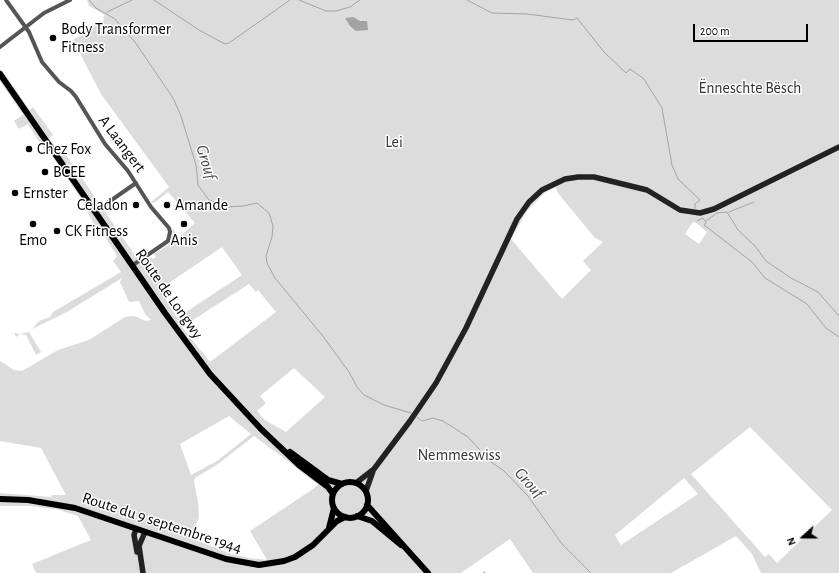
<!DOCTYPE html>
<meta charset="utf-8">
<style>
body{margin:0}
#map{position:relative;width:839px;height:573px;overflow:hidden;background:#fff;font-family:"Alegreya Sans",sans-serif}
canvas{display:block}
.north{position:absolute;left:783px;top:517px;width:40px;height:40px;-webkit-text-stroke:3px #fff;paint-order:stroke;rotate:249deg;font-size:11px;font-weight:700;line-height:16px;text-align:center;color:#000}
.north::after{content:'';display:block;margin:auto;width:14px;height:18px;background:#000;clip-path:polygon(50% 0,100% 100%,50% 72%,0 100%)}
.scale{position:absolute;left:693px;top:24px;width:115px;height:18px;box-sizing:border-box;border:2px solid #000;border-top:0;padding-left:5px;font-size:12px;line-height:14px;white-space:nowrap;color:#000;-webkit-text-stroke:3px #fff;paint-order:stroke}
</style>
<div id="map">
<canvas width="839" height="573"></canvas>
<div class="north">N</div>
<div class="scale">200 m</div>
</div>
<script>
const g = document.querySelector('canvas').getContext('2d');
g.lineJoin = 'round';
function fillPath(path, color) {
  g.fillStyle = color;
  g.fill(path, 'evenodd');
}
function shape(rows) {
  const path = new Path2D();
  for (const r of rows) {
    if (r.length === 3) {
      path.moveTo(r[0] + r[2], r[1]);
      path.arc(r[0], r[1], r[2], 0, 2 * Math.PI);
      continue;
    }
    path.moveTo(r[0], r[1]);
    for (let i = 2; i < r.length; i += 2) path.lineTo(r[i], r[i + 1]);
  }
  return path;
}
function stroke(path, color, width, dash) {
  g.strokeStyle = color;
  g.lineWidth = width;
  g.lineCap = dash ? 'butt' : 'round';
  g.setLineDash(dash || []);
  g.stroke(path);
}
function drawText(font, color, halo, rows, align = 'center') {
  g.font = font + ' "Alegreya Sans",sans-serif';
  g.lineWidth = 3;
  g.setLineDash([]);
  g.textBaseline = 'middle';
  g.strokeStyle = halo;
  g.fillStyle = color;
  for (const [text, x, y, turn = 0] of rows) {
    g.save();
    g.translate(x, y);
    g.rotate((+turn || 0) * Math.PI / 180);
    g.textAlign = isNaN(turn) ? turn : align;
    if (halo) g.strokeText(text, 0, 0);
    g.fillText(text, 0, 0);
    g.restore();
  }
}
fillPath(shape([
 [87,0,839,0,839,573,761,573,752,554,736,536,671,573,533,573,510,539,461,573,36,573,32,564,91,540,78,516,56,509,29,506,0,506,0,493,51,497,52,495,66,495,41,448,0,441,0,361,14,370,22,371,58,350,89,340,125,317,134,316,146,321,151,320,145,314,139,301,129,302,120,282,122,278,67,312,32,329,39,321,50,317,53,312,121,272,113,261,117,256,105,237,98,233,81,199,85,196,58,156,64,152,141,264,151,257,153,259,156,257,154,254,170,244,173,239,172,228,179,237,195,223,168,192,154,203,151,202,169,187,101,94,73,40,82,35,80,31,104,20,103,17,105,15,89,6],
 [556,187,557,192,595,238,603,242,583,261,591,270,562,299,511,239,527,211,544,193],
 [695,222,707,232,699,244,685,234,692,223],
 [222,247,242,275,177,318,160,289],
 [249,284,256,292,258,290,276,312,210,362,182,327],
 [294,368,325,397,286,432,265,420,257,411,266,403,260,396],
 [229,416,251,434,217,461,191,475,180,444],
 [750,427,832,510,777,563,769,554,765,557,691,474],
 [254,436,319,484,313,489,250,531,267,560,249,558,228,553,191,538,199,517,198,502,194,481,195,478,218,464],
 [684,478,698,494,621,545,615,535],
 [33,107,53,135,44,142,49,152,47,154,28,124,19,129,14,121],
 [29,332,41,352,36,355,26,335,20,334,16,337,14,333,20,334]
]), '#dcdcdc');
fillPath(shape([
 [353,17,360,21,367,21,368,30,356,31,350,26,345,18]
]), '#a3a3a3');
stroke(shape([
 [89,0,96,8,115,19,135,42,173,98,181,116,196,165,198,185,209,200,226,207,243,206,257,203,269,213,273,226,272,237,266,256,267,263,275,278,322,335,349,372,357,387,364,395,384,405,411,413],
 [154,0,199,30,225,44,229,43,290,0],
 [299,0,326,11,336,11,350,7,360,0],
 [467,0,492,13,527,14,573,20,577,18,604,52,626,73,630,69,644,79,662,108,672,165,678,179,700,200,695,204,695,208],
 [107,12,132,0],
 [729,212,754,202],
 [697,221,703,218,706,222,704,225,752,262,765,278,807,304,826,328,839,337],
 [706,221,717,213,727,212,738,230,755,246,766,261,791,278,818,292,839,316],
 [417,417,422,421,433,418,443,421,468,437,491,462,504,471,528,496,562,544,591,573],
 [483,573,485,572]
]), '#a3a3a3', 1);
const primary = shape([
 [0,74,165,313,210,374,261,429,299,465,328,487,333,494],
 [290,452,328,480,342,484],
 [350,500,18],
 [0,499,28,500,75,508,226,559,259,565,284,561,295,557,313,545,337,521,345,517],
 [367,505,428,573],
 [357,516,372,521,401,545],
 [329,528,334,508]
]);
stroke(primary, '#dbdbdb', 8);
stroke(shape([
 [6,0,29,32,42,62,59,82,71,91,76,97,105,144,128,171,151,207,169,228,170,232,168,241,133,265],
 [0,47,44,13,70,0],
 [93,208,103,206,136,183]
]), '#555', 4);
stroke(shape([
 [356,483,374,469,410,421,436,383,466,328,517,219,529,202,542,190,565,179,578,177,594,177,647,190,680,210,700,213,714,209,839,147],
 [366,491,373,471],
 [136,529,134,535,137,552],
 [143,573,139,546,145,532]
]), '#222', 5.5);
stroke(primary, '#000', 6);
for (const [x, y, r, color] of [
 [53,38,4,"#000"],
 [29,149,4,"#000"],
 [45,172,4,"#000"],
 [15,193,4,"#000"],
 [136,205,4,"#000"],
 [167,205,4,"#000"],
 [33,224,4,"#000"],
 [184,224,4,"#000"],
 [57,231,4,"#000"]
]) {
  const dot = new Path2D();
  dot.arc(x, y, r, 0, 2 * Math.PI);
  g.fillStyle = color;
  g.fill(dot);
  stroke(dot, '#fff', 1.5);
}
drawText('16px', '#000', '#fff', [
 ["Body Transformer",61,29],
 ["Fitness",61,47],
 ["Chez Fox",37,149],
 ["BCEE",53,172],
 ["Ernster",23,193],
 ["Celadon",128,205,"right"],
 ["Amande",175,205],
 ["CK Fitness",65,231],
 ["Emo",33,240,"center"],
 ["Anis",184,240,"center"]
], 'left');
drawText('16px', '#333', '#fff', [
 ["Ënneschte Bësch",750,88],
 ["Lei",394,142],
 ["Nemmeswiss",459,455]
]);
drawText('16px', '#000', '#fff', [
 ["A Laangert",122,144,53],
 ["Route de Longwy",169,294,55],
 ["Route du 9 septembre 1944",162,523,18]
]);
drawText('italic 17px', '#444', '#fff', [
 ["Grouf",206,162,74],
 ["Grouf",529,483,48]
]);
</script>
